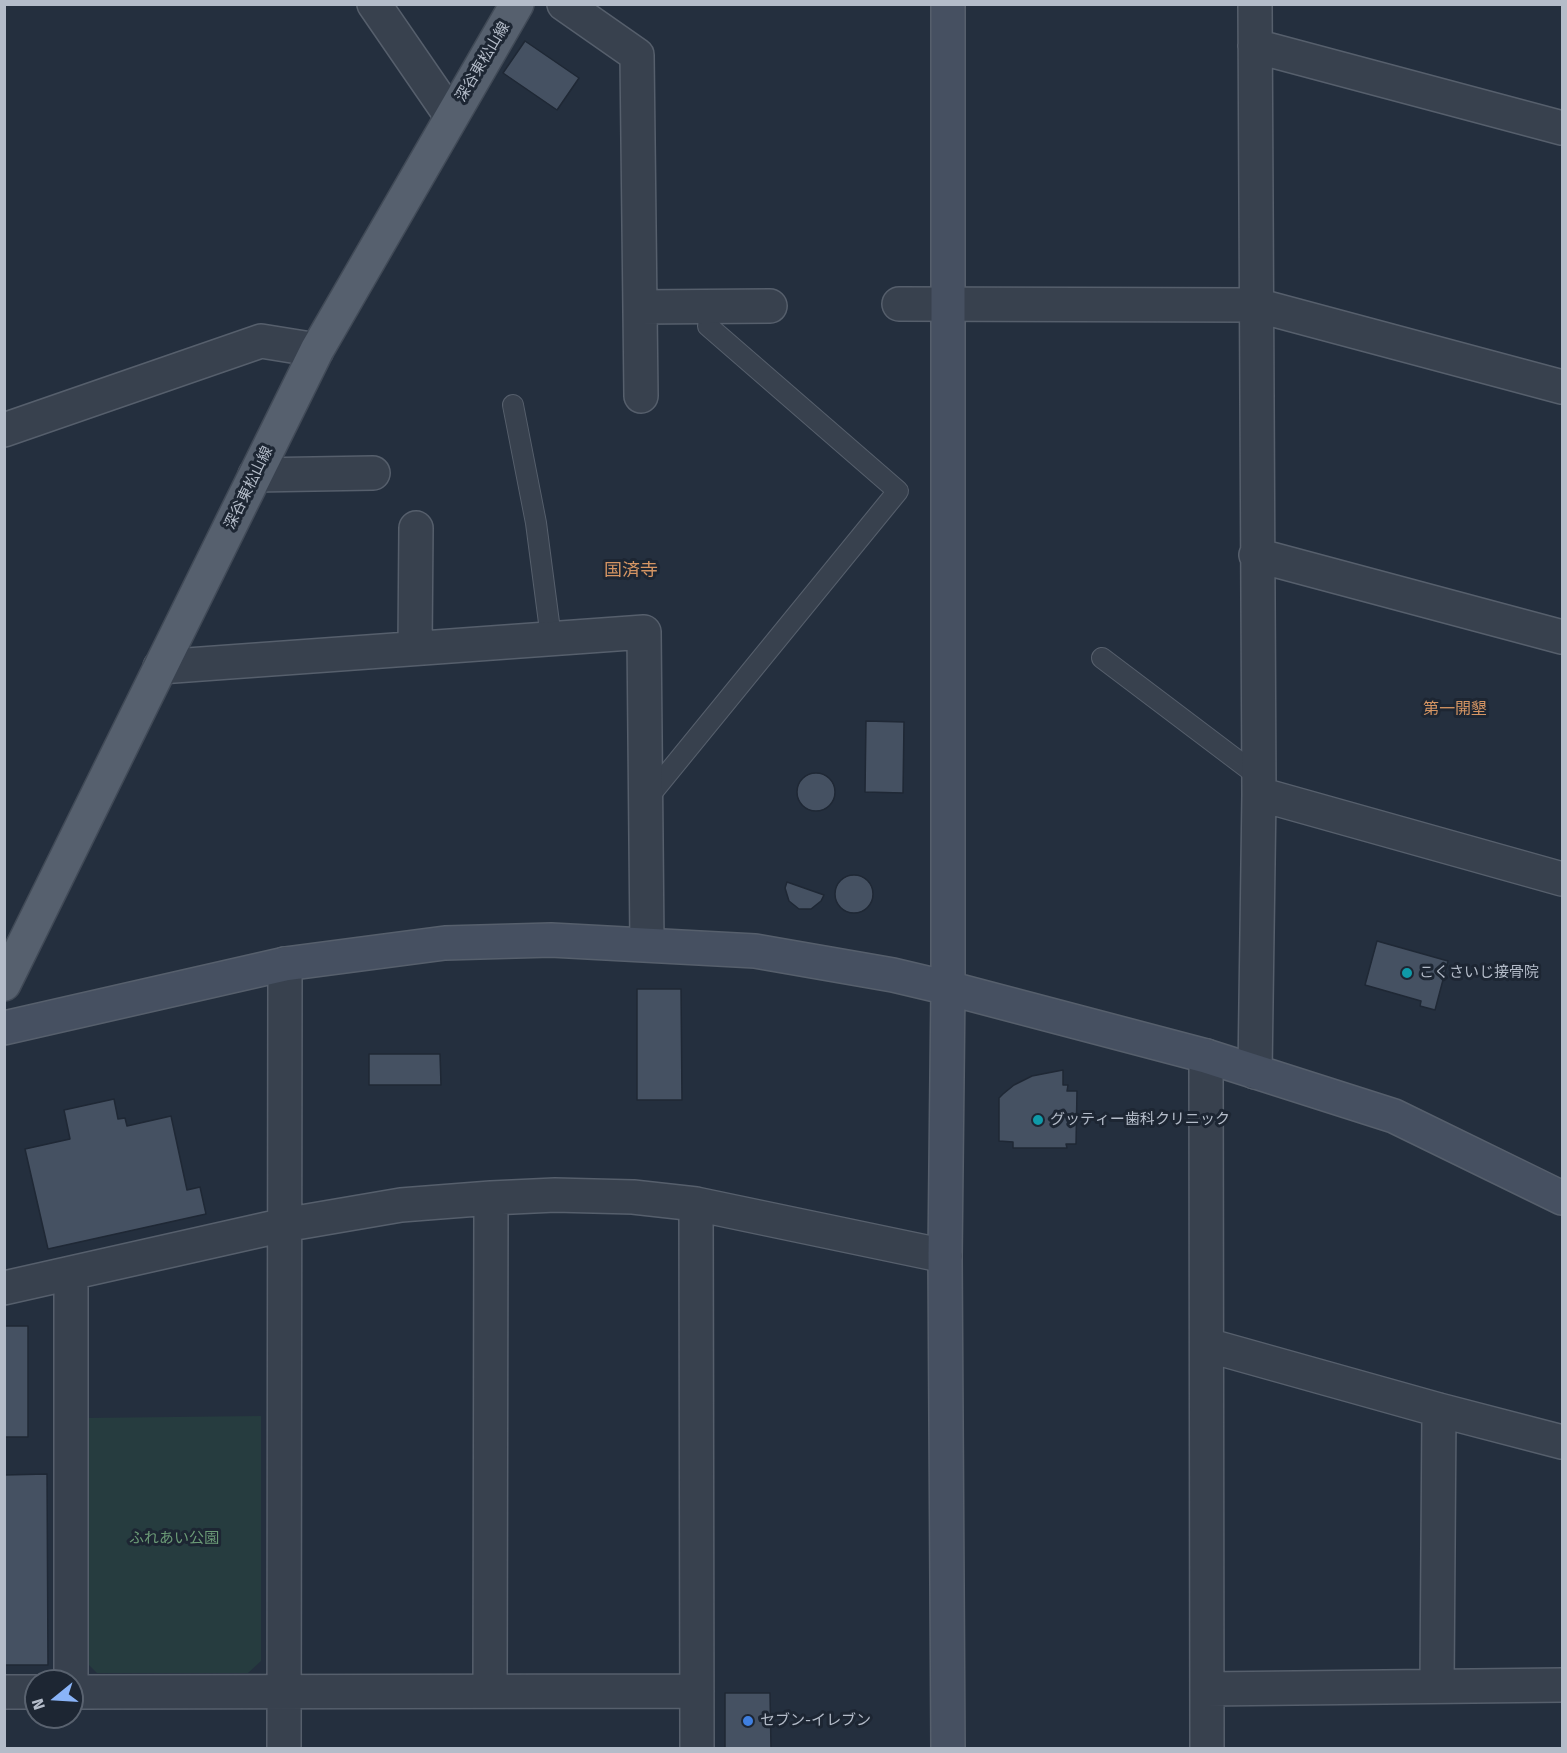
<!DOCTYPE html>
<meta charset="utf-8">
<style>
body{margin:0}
#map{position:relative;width:1567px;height:1753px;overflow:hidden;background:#242f3e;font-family:"Fira Sans",sans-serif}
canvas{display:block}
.frame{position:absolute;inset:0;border:6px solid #b4bcc9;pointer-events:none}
.north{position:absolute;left:24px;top:1669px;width:60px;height:60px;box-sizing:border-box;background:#1d2633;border:2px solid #59626f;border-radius:50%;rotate:252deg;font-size:16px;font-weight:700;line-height:24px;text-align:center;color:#b4bcc9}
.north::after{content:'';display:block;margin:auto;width:21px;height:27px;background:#8ab4f8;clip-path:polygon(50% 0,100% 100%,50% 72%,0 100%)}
</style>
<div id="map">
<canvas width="1567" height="1753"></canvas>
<div class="frame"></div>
<div class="north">N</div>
</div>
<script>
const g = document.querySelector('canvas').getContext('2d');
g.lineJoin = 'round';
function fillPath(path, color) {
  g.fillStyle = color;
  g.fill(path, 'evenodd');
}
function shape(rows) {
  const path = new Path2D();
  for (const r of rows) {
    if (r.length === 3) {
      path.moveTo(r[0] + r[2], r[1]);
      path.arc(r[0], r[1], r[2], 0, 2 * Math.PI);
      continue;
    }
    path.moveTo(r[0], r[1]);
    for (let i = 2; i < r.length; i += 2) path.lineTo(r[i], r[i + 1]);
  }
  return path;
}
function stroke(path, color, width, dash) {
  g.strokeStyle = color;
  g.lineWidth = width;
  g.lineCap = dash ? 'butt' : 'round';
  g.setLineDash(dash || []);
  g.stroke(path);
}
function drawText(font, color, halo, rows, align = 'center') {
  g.font = font + ' "Fira Sans","Noto Sans JP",sans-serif';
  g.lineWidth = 6;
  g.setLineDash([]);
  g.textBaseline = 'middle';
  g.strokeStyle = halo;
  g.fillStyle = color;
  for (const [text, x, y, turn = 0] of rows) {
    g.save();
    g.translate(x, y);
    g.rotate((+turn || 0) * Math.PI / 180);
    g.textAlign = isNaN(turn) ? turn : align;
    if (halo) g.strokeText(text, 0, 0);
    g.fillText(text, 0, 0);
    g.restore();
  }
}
fillPath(shape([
 [261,1416,261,1661,248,1673,97,1673,88,1664,85,1418]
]), '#263c3f');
const building = shape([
 [525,41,579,78,557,110,503,73,525,41],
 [866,721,904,722,903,793,865,792,866,721],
 [816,792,19],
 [854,894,19],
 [787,882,824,895,821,901,811,909,799,909,789,901,785,888,787,882],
 [1377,941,1448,961,1435,1010,1420,1006,1421,1001,1365,985,1377,941],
 [637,989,681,989,682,1100,637,1100,637,989],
 [369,1054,440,1054,441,1085,369,1085,369,1054],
 [1063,1070,1063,1085,1068,1085,1067,1091,1077,1091,1076,1144,1066,1144,1067,1148,1013,1148,1013,1142,999,1141,999,1098,1003,1094,1014,1085,1032,1076,1063,1070],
 [114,1099,118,1119,125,1118,127,1126,171,1116,187,1190,200,1187,206,1214,48,1249,25,1149,70,1139,64,1110,114,1099],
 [4,1326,28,1326,28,1437,4,1437,4,1326],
 [47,1474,48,1665,4,1665,4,1475,47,1474],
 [725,1693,770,1693,771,1748,725,1748,725,1693]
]);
fillPath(building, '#455162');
stroke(building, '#1f2835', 1.5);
const lane = shape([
 [513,405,536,523,551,638],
 [1102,658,1258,776],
 [646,800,898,491,708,326]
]);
const street = shape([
 [374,4,451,116],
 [564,4,637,55,641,396],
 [1255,4,1259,794,1255,1072],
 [1255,46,1562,128],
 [899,304,1256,305,1562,387],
 [640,307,770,306],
 [4,430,261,341,317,350],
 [255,475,373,473],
 [1256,555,1562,637],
 [415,648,416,528],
 [160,667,644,632,647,944],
 [1259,794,1562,879],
 [1206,1056,1207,1748],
 [696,1204,697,1748],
 [71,1274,71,1681],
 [4,1288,284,1225,401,1205,491,1198,555,1195,633,1197,696,1204,945,1256],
 [1207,1345,1439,1410,1562,1442],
 [1437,1685,1439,1410],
 [1207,1689,1562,1685],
 [490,1691,491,1198],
 [4,1692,36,1692],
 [72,1692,697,1691],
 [284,1748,285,964]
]);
const secondary = shape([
 [948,4,948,988,1206,1056,1394,1116,1562,1198],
 [4,1028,285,964,445,943,551,940,755,951,893,975,948,988,945,1256,948,1748]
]);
const primary = shape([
 [4,984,317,350,517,4]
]);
stroke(lane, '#565f6c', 22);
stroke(street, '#565f6c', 36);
stroke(secondary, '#565f6c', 36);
stroke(primary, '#414a57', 36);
stroke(lane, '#38414e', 20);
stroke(street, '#38414e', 33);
stroke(secondary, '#465061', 33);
stroke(primary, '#56606e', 33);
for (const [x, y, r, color] of [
 [1407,973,6,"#0f9aa8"],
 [1038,1120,6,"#0f9aa8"],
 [748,1721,6,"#3f7fe0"]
]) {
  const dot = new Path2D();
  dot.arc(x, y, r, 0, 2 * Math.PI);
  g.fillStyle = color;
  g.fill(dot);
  stroke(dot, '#1d2633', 2);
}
drawText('15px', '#b4bcc9', '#1d2633', [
 ["深谷東松山線",483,62,-59],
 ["深谷東松山線",249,488,-64]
]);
drawText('15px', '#b4bcc9', '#1d2633', [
 ["こくさいじ接骨院",1419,973],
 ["グッティー歯科クリニック",1050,1120],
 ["セブン-イレブン",760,1721]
], 'left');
drawText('15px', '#6b9a76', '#1d2633', [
 ["ふれあい公園",174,1539]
]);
drawText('16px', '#d59563', '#1d2633', [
 ["第一開墾",1455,710]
]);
drawText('18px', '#d59563', '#1d2633', [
 ["国済寺",631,571]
]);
</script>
